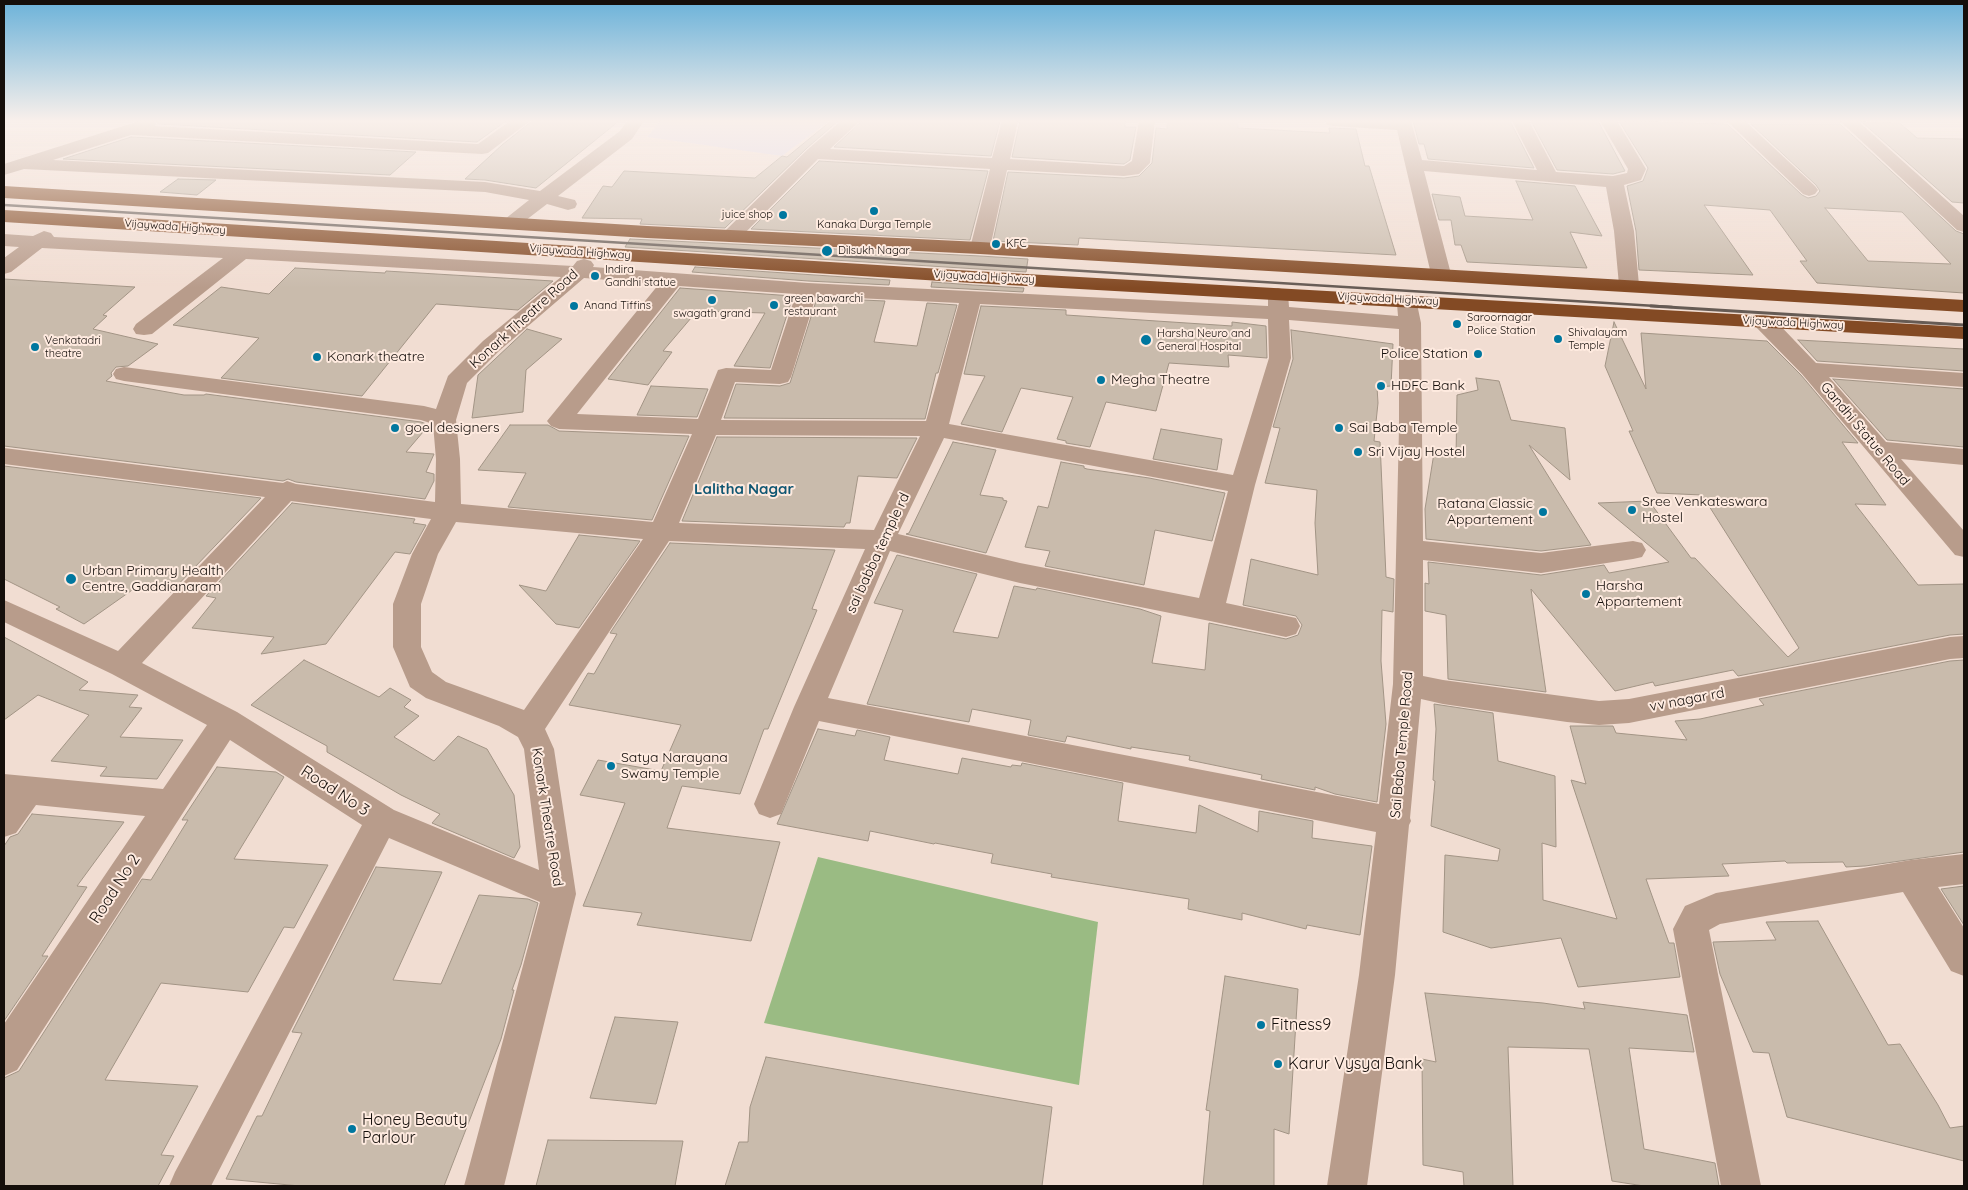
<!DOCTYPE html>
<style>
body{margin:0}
#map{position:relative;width:1968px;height:1190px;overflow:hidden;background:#f1ddd2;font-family:Quicksand,sans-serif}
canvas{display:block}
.frame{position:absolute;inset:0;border:5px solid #150f0b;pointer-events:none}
</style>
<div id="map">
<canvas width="1968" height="1190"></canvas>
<div class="frame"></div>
</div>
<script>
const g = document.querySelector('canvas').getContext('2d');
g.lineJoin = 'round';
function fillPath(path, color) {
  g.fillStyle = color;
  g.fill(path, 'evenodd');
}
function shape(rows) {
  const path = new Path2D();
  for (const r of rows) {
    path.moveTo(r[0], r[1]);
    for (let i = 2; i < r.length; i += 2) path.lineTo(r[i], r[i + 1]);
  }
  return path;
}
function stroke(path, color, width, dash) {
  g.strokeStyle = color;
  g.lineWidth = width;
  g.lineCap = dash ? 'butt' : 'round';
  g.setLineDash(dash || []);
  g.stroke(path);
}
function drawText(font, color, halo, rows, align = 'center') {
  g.font = font + ' Quicksand,sans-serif';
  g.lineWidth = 4;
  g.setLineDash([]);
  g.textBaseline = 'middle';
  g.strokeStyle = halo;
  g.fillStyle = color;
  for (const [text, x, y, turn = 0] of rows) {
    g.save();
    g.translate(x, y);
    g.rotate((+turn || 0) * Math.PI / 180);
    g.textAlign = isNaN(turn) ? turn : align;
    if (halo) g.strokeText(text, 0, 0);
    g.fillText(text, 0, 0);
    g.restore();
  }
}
fillPath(shape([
 [660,121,829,121,782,156,647,137]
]), '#dbd4e9');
fillPath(shape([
 [818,857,1098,922,1079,1085,764,1023]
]), '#9abb83');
const building = shape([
 [157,121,506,121,477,142,158,124,157,121],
 [532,121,619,121,536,188,485,180,465,179,502,145,532,121],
 [831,121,838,121,807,148,725,228,640,224,642,219,582,218,603,186,612,187,624,171,755,178,782,156,787,157,831,121],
 [862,121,1000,121,991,156,834,147,862,121],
 [1020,121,1125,121,1125,127,1136,127,1130,160,1124,164,1012,157,1020,121],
 [1167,121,1238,121,1238,128,1330,133,1329,128,1356,129,1365,166,1369,166,1396,255,1079,238,1078,245,993,241,1008,172,1124,178,1139,176,1152,163,1156,128,1167,129,1167,121],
 [1413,121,1510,121,1534,168,1428,159,1424,144,1419,144,1413,121],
 [1531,121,1598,121,1625,171,1613,174,1557,170,1531,121],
 [1619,121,1727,124,1802,195,1808,198,1816,196,1820,191,1816,185,1751,124,1840,124,1956,231,1964,234,1964,293,1817,283,1800,261,1807,261,1770,210,1704,205,1753,275,1639,270,1636,231,1627,186,1643,181,1648,168,1619,121],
 [1825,208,1902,212,1951,264,1868,261,1825,208],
 [1862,122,1900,123,1917,138,1964,139,1964,203,1952,202,1862,122],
 [131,137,416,152,390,175,63,159,131,137],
 [819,161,988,171,970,240,751,229,819,161],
 [178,179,216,180,197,195,160,192,178,179],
 [1516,181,1575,186,1602,236,1570,232,1587,268,1467,262,1461,245,1455,245,1451,220,1439,220,1432,194,1460,197,1465,216,1533,220,1516,181],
 [630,239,980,256,1028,259,1026,272,625,247,630,239],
 [695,267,890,280,889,285,808,281,692,272,695,267],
 [295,268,385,273,386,271,553,281,518,310,436,304,362,396,221,378,259,338,173,325,221,287,269,294,295,268],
 [4,279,135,287,103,315,107,316,93,329,158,344,128,366,116,367,111,373,112,376,106,381,184,395,204,395,206,394,421,422,429,425,406,452,434,454,426,472,434,474,434,481,425,499,296,482,288,479,283,481,4,446,4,279],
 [932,282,973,285,1024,288,1023,292,931,287,932,282],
 [680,288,793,296,770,368,734,366,765,313,697,311,663,351,672,352,648,385,608,379,680,288],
 [817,298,885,301,874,342,917,346,927,303,957,305,938,373,936,373,925,419,724,418,736,384,780,386,790,383,817,298],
 [981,306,1066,310,1066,315,1232,326,1232,322,1266,326,1267,358,1228,355,1229,367,1169,363,1156,411,1106,402,1090,447,1066,443,1066,441,1057,439,1073,397,1021,388,1002,432,961,424,985,376,964,374,981,306],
 [1614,322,1646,389,1641,333,1767,341,1801,375,1858,443,1842,442,1886,505,1855,504,1918,585,1964,584,1964,634,1950,635,1738,676,1733,670,1655,686,1653,682,1615,691,1531,589,1546,692,1448,679,1446,615,1425,611,1425,583,1429,584,1428,562,1541,575,1604,565,1609,573,1669,562,1598,503,1649,501,1691,558,1695,558,1788,657,1799,648,1702,495,1657,493,1629,431,1633,431,1605,366,1614,322],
 [527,329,562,339,526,370,523,412,472,418,478,375,527,329],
 [1291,330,1393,344,1391,386,1377,387,1378,403,1374,441,1380,442,1386,577,1394,579,1393,612,1382,610,1381,661,1386,724,1377,802,1335,794,1315,787,1315,790,1261,779,1262,775,1189,760,1190,756,1131,747,1131,749,1067,736,1065,742,1028,735,1031,720,972,709,969,722,867,704,903,610,874,603,897,555,977,574,953,632,998,638,1014,586,1036,590,1037,588,1140,609,1161,616,1152,663,1205,670,1209,623,1286,639,1298,635,1302,625,1296,616,1243,605,1251,559,1318,575,1315,523,1317,490,1265,483,1280,428,1273,427,1293,359,1291,330],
 [1798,340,1964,349,1964,371,1817,361,1798,340],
 [1476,378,1499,381,1511,420,1565,428,1570,480,1529,445,1591,545,1541,551,1426,539,1425,509,1434,453,1456,458,1457,395,1478,390,1476,378],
 [1833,379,1964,389,1964,447,1887,440,1833,379],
 [651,386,708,389,697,417,637,415,651,386],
 [510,425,548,425,559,431,689,436,652,520,508,507,526,473,478,470,510,425],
 [1161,429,1222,439,1217,470,1153,459,1161,429],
 [717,437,917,438,897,478,858,476,850,523,846,523,844,527,682,521,717,437],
 [953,442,996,450,980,495,1003,498,1003,500,1007,501,986,553,906,534,909,533,953,442],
 [1061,462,1084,466,1084,468,1087,469,1149,478,1225,493,1212,541,1155,530,1144,585,1045,566,1050,551,1025,547,1038,506,1048,508,1061,462],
 [4,466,261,498,171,592,135,588,84,624,56,609,60,607,4,579,4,466],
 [292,503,415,519,413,523,426,525,410,554,395,552,326,644,261,654,274,637,192,628,216,598,206,596,292,503],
 [579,535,640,541,579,628,556,624,519,585,546,591,579,535],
 [670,543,835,550,812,609,817,610,768,729,764,729,740,794,682,786,667,828,780,842,751,941,637,925,642,913,583,906,625,803,580,795,598,760,661,771,681,725,569,705,588,673,594,674,617,634,610,633,670,543],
 [4,637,88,682,79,690,138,695,129,707,142,708,120,737,183,740,157,779,100,776,107,767,51,761,89,715,38,695,4,720,4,637],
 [304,660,379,697,390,688,411,700,404,707,419,716,394,737,434,761,458,736,487,749,514,795,520,847,514,858,432,823,440,814,401,795,327,752,327,746,251,705,304,660],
 [1964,660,1964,852,1865,866,1846,867,1843,862,1787,863,1785,861,1722,864,1729,876,1646,879,1669,943,1674,943,1680,977,1578,987,1561,938,1491,948,1443,932,1445,855,1498,861,1500,849,1431,826,1435,781,1433,780,1436,729,1434,704,1493,713,1498,761,1555,776,1556,847,1542,843,1543,900,1617,919,1571,780,1586,784,1570,726,1613,726,1616,733,1687,740,1675,721,1700,719,1764,705,1759,699,1950,661,1964,660],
 [818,729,855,736,857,730,890,737,884,760,958,774,962,758,1011,767,1012,765,1021,766,1022,763,1123,783,1118,821,1196,833,1199,805,1258,832,1259,811,1313,821,1312,838,1372,846,1360,935,1307,925,1306,929,1242,913,1242,920,1188,909,1189,899,1051,877,1052,874,991,863,993,854,935,843,934,844,870,831,868,841,777,824,818,729],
 [217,767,276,772,284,777,234,859,328,865,294,928,284,927,248,992,161,983,105,1080,198,1086,161,1155,174,1156,158,1186,4,1186,4,1078,19,1071,142,879,151,880,188,820,182,820,217,767],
 [32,814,124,822,77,886,87,887,42,956,48,956,4,1021,4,846,10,837,18,834,32,814],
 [376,867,442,872,393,980,441,984,479,895,528,899,538,903,521,965,512,990,514,990,501,1039,444,1186,300,1186,226,1179,257,1116,262,1116,302,1033,292,1032,376,867],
 [1964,886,1964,925,1941,889,1964,886],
 [1818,921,1888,1045,1900,1044,1938,1105,1950,1128,1964,1126,1964,1161,1787,1117,1769,1053,1753,1052,1720,974,1713,942,1776,940,1766,922,1818,921],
 [1225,976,1298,989,1289,1134,1274,1129,1274,1186,1203,1186,1210,1111,1206,1110,1225,976],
 [1425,993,1543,1003,1585,1009,1583,1002,1687,1015,1694,1052,1629,1048,1644,1149,1715,1163,1719,1186,1644,1186,1612,1181,1589,1049,1508,1047,1513,1186,1464,1186,1463,1172,1423,1165,1422,1059,1436,1062,1425,993],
 [615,1017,678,1022,656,1104,590,1098,615,1017],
 [766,1057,1052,1107,1042,1186,725,1186,739,1142,748,1142,750,1107,766,1057],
 [548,1140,683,1141,675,1186,536,1186,548,1140]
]);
fillPath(building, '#c9bbac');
stroke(building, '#a29485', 1);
fillPath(shape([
 [139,121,155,121,156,124,155,126,478,144,510,121,530,121,488,153,482,154,131,135,53,160,485,182,540,191,620,131,627,121,644,121,632,139,558,196,575,200,577,204,575,208,568,210,547,204,517,227,510,229,503,227,500,223,529,200,485,192,24,169,4,175,4,164,139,121],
 [841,121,860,121,830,149,992,158,1002,121,1018,121,1010,159,1124,166,1132,161,1139,121,1155,121,1150,163,1139,174,1124,176,1007,170,990,248,987,252,980,254,973,252,970,248,990,169,818,159,738,240,731,242,724,240,721,236,724,232,808,149,841,121],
 [1325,121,1411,121,1422,160,1537,170,1512,121,1529,121,1556,172,1613,176,1627,173,1628,169,1600,121,1617,121,1646,169,1641,180,1624,185,1634,231,1639,285,1636,289,1629,291,1622,289,1619,285,1614,231,1606,187,1424,171,1451,274,1448,278,1441,280,1434,278,1431,274,1397,130,1333,126,1327,125,1325,121],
 [1727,121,1745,121,1815,186,1818,190,1815,194,1809,196,1803,194,1727,121],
 [1840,121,1858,121,1964,216,1964,232,1957,230,1840,121],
 [44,231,51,233,54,237,573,266,577,261,584,259,591,261,594,265,593,267,808,283,1268,306,1268,294,1271,290,1278,288,1285,290,1288,294,1289,307,1398,316,1397,304,1400,300,1407,298,1414,300,1417,304,1421,323,1423,541,1541,553,1633,541,1642,543,1646,550,1642,557,1633,559,1541,573,1423,560,1423,676,1443,680,1599,701,1629,699,1950,637,1964,636,1964,658,1950,659,1629,723,1599,725,1567,722,1443,704,1421,699,1410,818,1411,821,1409,825,1395,975,1367,1186,1327,1186,1359,975,1376,832,819,721,781,814,770,818,759,814,754,804,794,707,865,549,669,541,545,729,554,749,576,894,504,1186,464,1186,540,902,389,838,211,1186,169,1186,175,1172,362,825,230,740,17,1070,4,1076,4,1024,145,816,36,805,16,833,4,837,4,774,163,789,207,725,112,674,4,622,4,600,118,651,265,497,4,464,4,448,283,483,287,481,296,484,435,502,436,459,433,424,421,420,124,381,116,379,113,374,116,369,124,367,424,406,436,409,448,376,483,341,561,277,246,259,152,334,144,335,136,334,133,329,136,324,223,258,42,248,11,272,4,274,4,258,19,247,4,246,4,234,33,236,44,231],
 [584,278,659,284,547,421,551,426,559,429,692,434,653,522,461,504,460,459,456,420,467,383,499,351,584,278],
 [679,286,796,294,771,370,726,368,718,370,698,419,577,414,679,286],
 [816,296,959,303,926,421,721,420,735,382,780,384,788,382,791,377,816,296],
 [980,304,1268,319,1269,358,1233,475,949,424,980,304],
 [1289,320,1399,329,1399,428,1393,684,1379,804,828,698,890,551,1020,583,1210,621,1286,637,1296,634,1300,626,1296,618,1226,603,1255,485,1291,358,1289,320],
 [716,435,920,436,874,530,679,523,716,435],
 [944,438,1228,491,1199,598,1020,563,898,534,944,438],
 [291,501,431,519,412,554,393,604,393,647,410,687,426,698,499,726,518,737,524,749,539,870,394,810,237,712,142,663,291,501],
 [456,522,643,539,524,710,446,682,432,672,421,647,421,604,438,554,456,522],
 [1763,315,1771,316,1816,363,1964,373,1964,387,1829,377,1886,442,1964,449,1964,465,1901,459,1964,531,1964,557,1955,555,1802,374,1755,326,1752,321,1755,316,1763,315],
 [1964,854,1964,884,1938,887,1964,928,1964,976,1951,971,1903,892,1720,924,1709,930,1761,1186,1721,1186,1673,929,1685,906,1716,893,1911,860,1964,854]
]), '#b89c8b');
fillPath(shape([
 [4,186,647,226,980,242,1964,300,1964,312,980,254,647,238,4,198,4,186],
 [4,210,973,271,1964,327,1964,339,973,283,4,222,4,210]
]), '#834a24');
stroke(shape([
 [4,205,1672,307]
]), '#665b54', 2.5);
stroke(shape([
 [1651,306,1964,325]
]), '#665b54', 3);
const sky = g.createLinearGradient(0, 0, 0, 288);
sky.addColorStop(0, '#6bb2d9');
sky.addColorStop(0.42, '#f9f0eb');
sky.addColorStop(1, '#f9f0eb00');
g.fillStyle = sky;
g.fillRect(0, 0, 1968, 288);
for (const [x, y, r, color] of [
 [874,211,5,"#00779f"],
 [783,215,5,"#00779f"],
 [996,244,5,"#00779f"],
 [827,251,6,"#00779f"],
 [595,276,5,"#00779f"],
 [712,300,5,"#00779f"],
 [774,305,5,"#00779f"],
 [574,306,5,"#00779f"],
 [1457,324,5,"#00779f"],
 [1558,339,5,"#00779f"],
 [1146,340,6,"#00779f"],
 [35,347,5,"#00779f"],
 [1478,354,5,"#00779f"],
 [317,357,5,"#00779f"],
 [1101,380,5,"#00779f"],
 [1381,386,5,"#00779f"],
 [395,428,5,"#00779f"],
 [1339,428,5,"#00779f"],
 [1358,452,5,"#00779f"],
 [1632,510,5,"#00779f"],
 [1543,512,5,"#00779f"],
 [71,579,6,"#00779f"],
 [1586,594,5,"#00779f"],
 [611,766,5,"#00779f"],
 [1261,1025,5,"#00779f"],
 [1278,1064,5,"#00779f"],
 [352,1129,5,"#00779f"]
]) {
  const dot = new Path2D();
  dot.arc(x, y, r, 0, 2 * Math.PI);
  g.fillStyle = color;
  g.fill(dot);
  stroke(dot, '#feeadf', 2);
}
drawText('11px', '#150f0b', '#feeadf', [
 ["juice shop",773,215,"right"],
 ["Kanaka Durga Temple",874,225,"center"],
 ["KFC",1006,244],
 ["Dilsukh Nagar",838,251],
 ["Indira",605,270],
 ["Gandhi statue",605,283],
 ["green bawarchi",784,299],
 ["restaurant",784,312],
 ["Anand Tiffins",584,306],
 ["swagath grand",712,314,"center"],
 ["Saroornagar",1467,318],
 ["Police Station",1467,331],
 ["Shivalayam",1568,333],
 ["Temple",1568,346],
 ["Harsha Neuro and",1157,334],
 ["General Hospital",1157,347],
 ["Venkatadri",45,341],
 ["theatre",45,354]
], 'left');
drawText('11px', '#150f0b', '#feeadf', [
 ["Vijaywada Highway",175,227,4],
 ["Vijaywada Highway",580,252,4],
 ["Vijaywada Highway",984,277,3],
 ["Vijaywada Highway",1388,299,3],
 ["Vijaywada Highway",1793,323,3]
]);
drawText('14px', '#150f0b', '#feeadf', [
 ["Konark Theatre Road",524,319,-42],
 ["Gandhi Statue Road",1865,434,50],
 ["sai babba temple rd",878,553,-65],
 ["vv nagar rd",1687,700,-11],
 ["Sai Baba Temple Road",1402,745,-85],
 ["Konark Theatre Road",547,817,81]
]);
drawText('14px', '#150f0b', '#feeadf', [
 ["Police Station",1468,354,"right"],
 ["Konark theatre",327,357],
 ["Megha Theatre",1111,380],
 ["HDFC Bank",1391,386],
 ["goel designers",405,428],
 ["Sai Baba Temple",1349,428],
 ["Sri Vijay Hostel",1368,452],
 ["Sree Venkateswara",1642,502],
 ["Hostel",1642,518],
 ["Ratana Classic",1533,504,"right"],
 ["Appartement",1533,520,"right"],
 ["Urban Primary Health",82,571],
 ["Centre, Gaddianaram",82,587],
 ["Harsha",1596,586],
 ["Appartement",1596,602],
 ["Satya Narayana",621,758],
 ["Swamy Temple",621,774]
], 'left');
drawText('bold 15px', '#105773', '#feeadf', [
 ["Lalitha Nagar",744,489]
]);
drawText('16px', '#150f0b', '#feeadf', [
 ["Road No 3",335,791,33],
 ["Road No 2",115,889,-57]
]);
drawText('16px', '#150f0b', '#feeadf', [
 ["Fitness9",1271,1025],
 ["Karur Vysya Bank",1288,1064],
 ["Honey Beauty",362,1120],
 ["Parlour",362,1138]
], 'left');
</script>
